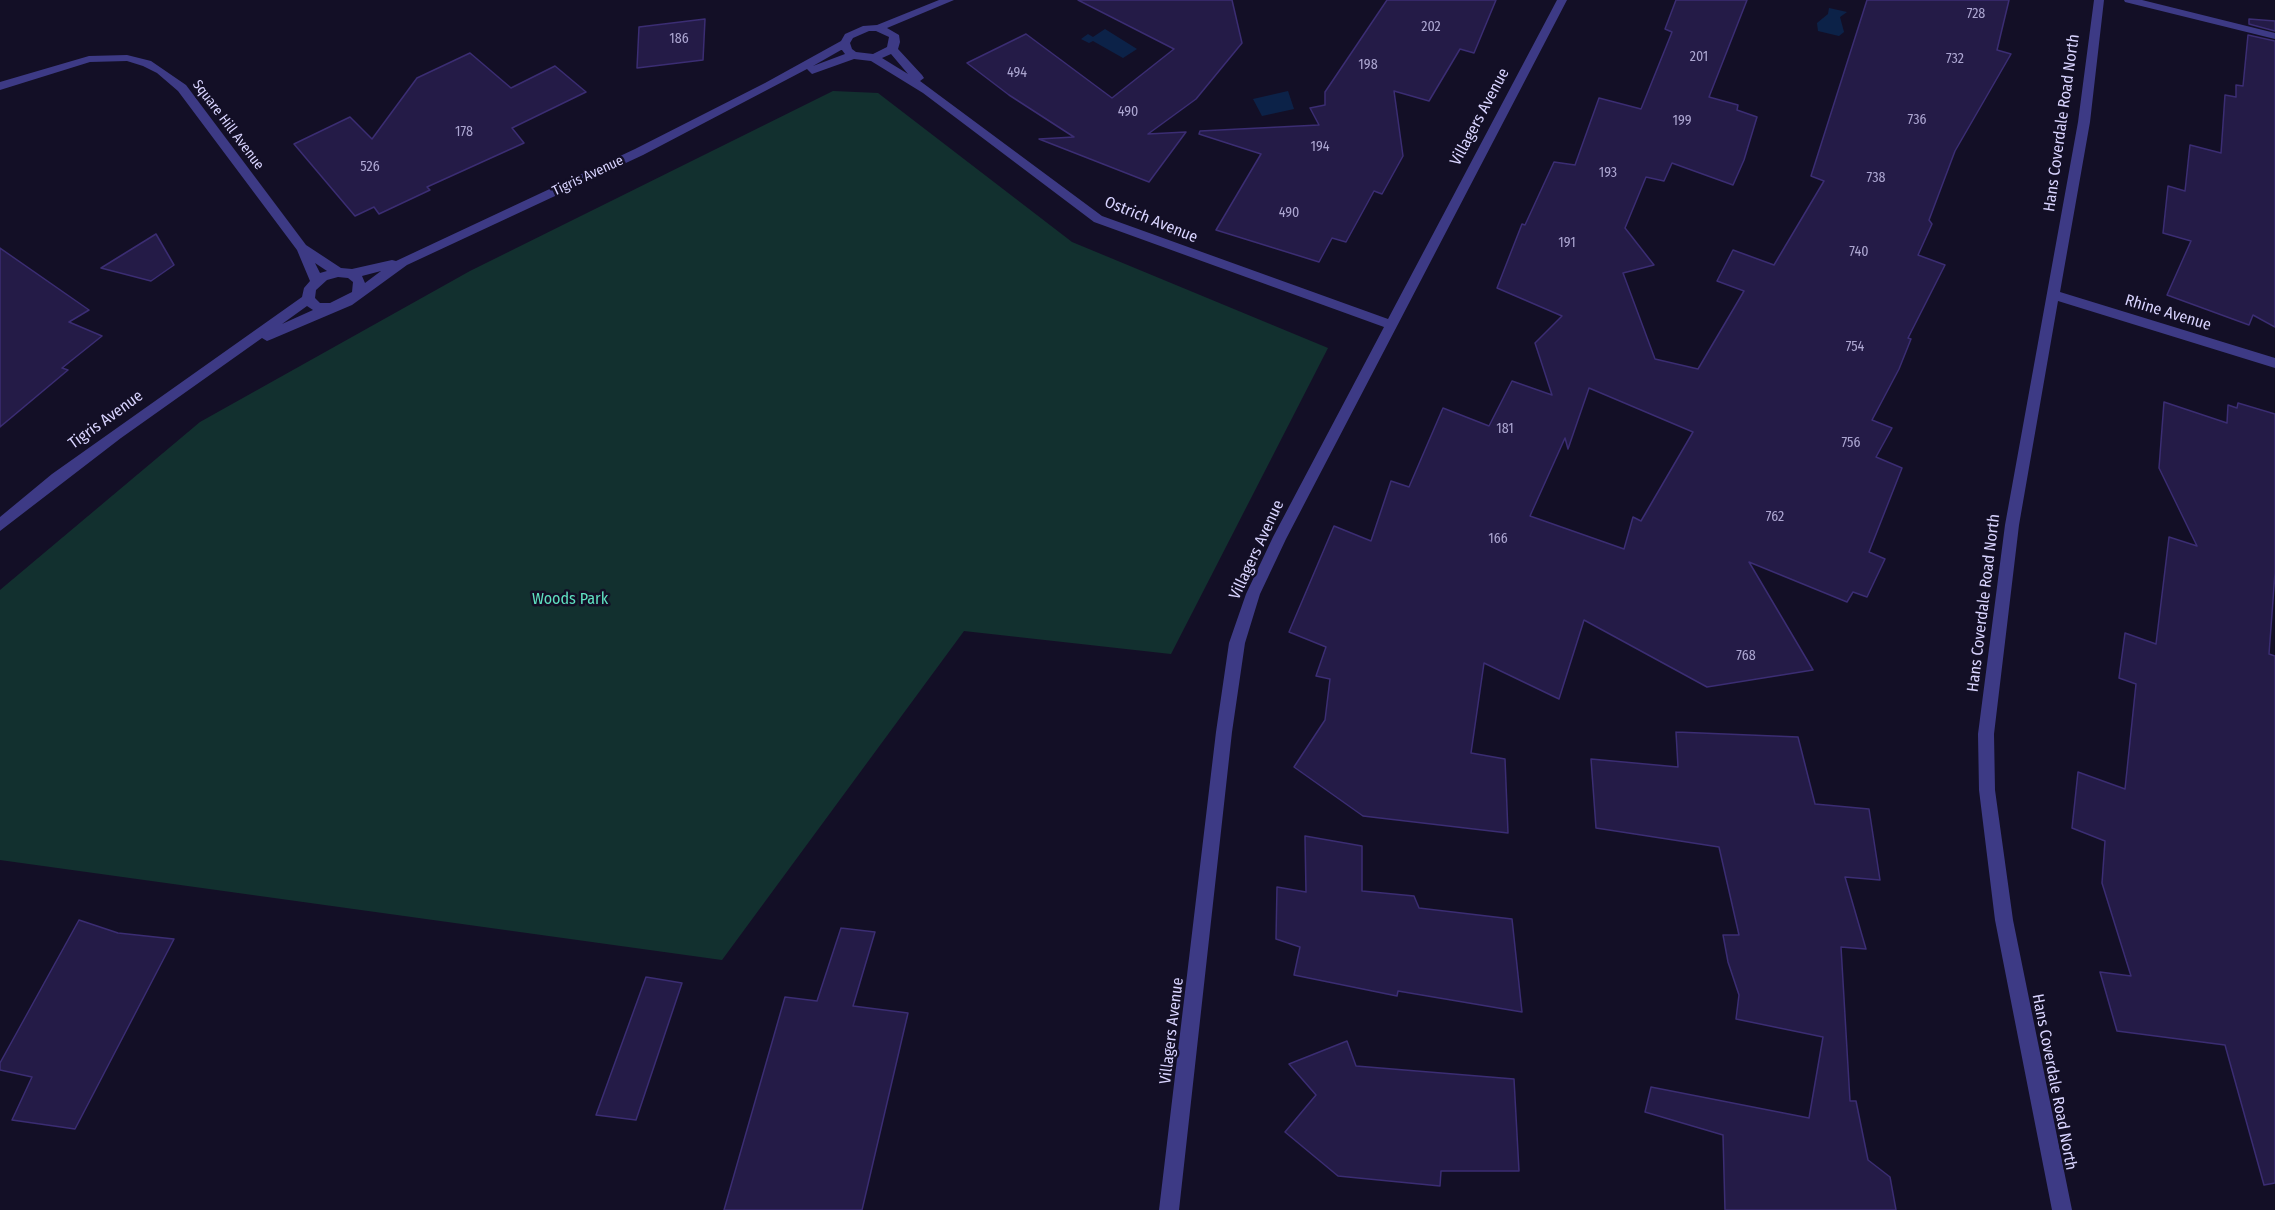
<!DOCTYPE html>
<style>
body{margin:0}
canvas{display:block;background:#130f26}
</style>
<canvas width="2275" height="1210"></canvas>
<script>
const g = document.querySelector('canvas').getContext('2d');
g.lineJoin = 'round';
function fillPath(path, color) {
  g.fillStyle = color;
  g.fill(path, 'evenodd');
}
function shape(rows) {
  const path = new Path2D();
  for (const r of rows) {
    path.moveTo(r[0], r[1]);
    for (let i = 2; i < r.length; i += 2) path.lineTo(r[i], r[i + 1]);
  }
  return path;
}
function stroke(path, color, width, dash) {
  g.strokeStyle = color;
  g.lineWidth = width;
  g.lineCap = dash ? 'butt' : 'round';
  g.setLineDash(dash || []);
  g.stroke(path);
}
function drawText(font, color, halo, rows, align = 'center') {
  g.font = font + ' "Fira Sans Condensed",sans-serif';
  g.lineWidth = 5;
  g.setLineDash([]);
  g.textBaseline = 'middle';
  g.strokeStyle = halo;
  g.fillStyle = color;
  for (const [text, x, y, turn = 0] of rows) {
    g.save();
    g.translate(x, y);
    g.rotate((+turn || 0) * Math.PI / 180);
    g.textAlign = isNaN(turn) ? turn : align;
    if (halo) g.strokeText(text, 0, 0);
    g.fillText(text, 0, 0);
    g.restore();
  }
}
fillPath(shape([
 [833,91,878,93,1072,242,1328,348,1171,654,964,631,722,960,0,860,0,590,200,422,470,271]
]), '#12302f');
fillPath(shape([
 [1829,8,1847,12,1840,17,1844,32,1839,36,1818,31,1817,23,1828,14],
 [1105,29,1137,49,1123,58,1093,41,1089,43,1081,39,1088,34,1093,37],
 [1288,91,1294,109,1262,116,1253,99]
]), '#0c2248');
const building = shape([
 [1078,0,1232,0,1242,43,1196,99,1148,134,1186,132,1149,182,1039,139,1074,137,1009,95,967,63,1026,34,1112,98,1174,49,1078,0],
 [1387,0,1496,0,1474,53,1460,49,1429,101,1394,91,1403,156,1382,194,1374,191,1346,242,1332,238,1319,262,1216,230,1261,154,1199,134,1200,131,1319,125,1310,108,1325,105,1325,92,1387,0],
 [1676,0,1747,0,1709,97,1738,105,1737,110,1757,117,1744,160,1733,185,1672,163,1664,181,1646,177,1625,228,1654,265,1623,273,1655,359,1698,369,1744,291,1717,281,1733,250,1774,265,1824,181,1811,176,1867,0,2009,0,1997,50,2011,54,1955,151,1929,220,1932,224,1918,255,1945,265,1908,338,1911,339,1899,369,1872,420,1892,428,1876,457,1902,468,1869,552,1885,559,1867,597,1853,592,1847,602,1749,562,1813,670,1707,687,1584,620,1559,699,1484,663,1471,753,1505,759,1508,833,1363,816,1294,767,1325,720,1330,679,1316,676,1326,647,1289,632,1334,526,1371,541,1391,481,1409,487,1443,408,1489,426,1512,381,1552,395,1535,343,1562,316,1497,288,1522,224,1525,225,1554,162,1575,165,1599,98,1641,109,1672,32,1665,29,1676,0],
 [1589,388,1693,432,1641,521,1633,517,1624,549,1530,516,1565,438,1568,449,1589,388],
 [705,19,703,60,637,68,639,27,705,19],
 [2249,19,2275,21,2275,31,2249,24,2249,19],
 [2248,35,2275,41,2275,327,2253,315,2249,325,2167,295,2191,241,2163,233,2168,186,2185,191,2190,145,2221,153,2225,95,2236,97,2236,85,2243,86,2248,35],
 [470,53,511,88,555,66,586,92,512,128,524,143,427,187,430,190,379,214,374,207,355,216,294,144,350,117,372,139,417,78,470,53],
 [156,234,174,265,151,281,101,268,156,234],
 [0,248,89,310,69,322,102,336,62,368,68,370,0,427,0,248],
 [2164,402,2227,423,2228,405,2237,408,2238,403,2275,414,2275,573,2269,654,2275,656,2275,1183,2264,1185,2225,1045,2117,1031,2100,972,2131,976,2102,883,2105,841,2072,828,2078,772,2125,789,2136,684,2119,678,2125,633,2156,644,2169,537,2197,546,2159,468,2164,402],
 [1676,732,1798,737,1815,804,1869,809,1880,880,1845,877,1866,949,1841,947,1850,1101,1856,1101,1868,1160,1890,1177,1896,1210,1725,1210,1723,1135,1645,1112,1651,1087,1809,1118,1823,1037,1736,1019,1739,995,1728,962,1723,935,1739,935,1719,847,1596,828,1591,759,1678,767,1676,732],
 [1305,836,1362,846,1362,891,1414,896,1419,908,1512,919,1522,1012,1398,991,1397,996,1294,975,1300,947,1276,939,1277,887,1306,892,1305,836],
 [79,920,118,933,174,939,75,1129,12,1120,32,1077,0,1070,0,1063,79,920],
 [841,928,875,932,853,1006,908,1013,862,1210,724,1210,785,997,817,1001,841,928],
 [646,977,682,983,636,1120,596,1115,646,977],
 [1347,1041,1356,1066,1514,1079,1519,1171,1441,1171,1440,1186,1338,1176,1285,1132,1316,1095,1289,1064,1347,1041]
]);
fillPath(building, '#241b47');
stroke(building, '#3b2d73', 1.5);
fillPath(shape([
 [939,0,954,0,887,28,899,35,900,42,898,49,922,75,924,78,920,81,1102,216,1388,319,1557,0,1567,0,1286,539,1260,594,1245,643,1232,732,1179,1210,1159,1210,1216,732,1229,643,1246,594,1273,537,1384,327,1094,222,923,93,871,61,854,59,812,74,807,69,643,155,407,265,352,305,272,339,267,341,262,338,121,438,0,531,0,517,52,474,302,297,304,288,310,281,297,250,178,91,157,73,143,66,127,61,90,62,0,90,0,82,89,56,127,55,151,61,186,85,306,245,341,268,352,269,392,260,396,261,635,149,765,83,841,41,845,34,863,26,877,25,939,0],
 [869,31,876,31,889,37,887,47,873,54,856,52,852,49,850,43,853,38,869,31],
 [842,50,845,54,813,66,841,50,842,50],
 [891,54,908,74,882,58,891,54],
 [315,263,327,271,320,273,315,263],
 [381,271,365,283,362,276,381,271],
 [338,277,348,278,353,282,352,292,330,303,320,303,315,298,316,290,327,280,338,277],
 [307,306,313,310,282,324,307,306],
 [2094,0,2104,0,2090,122,2060,292,2275,358,2275,368,2058,301,2019,525,1994,734,1995,790,2013,920,2072,1210,2052,1210,1995,920,1979,790,1978,734,2005,525,2078,122,2094,0]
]), '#3d3a85');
fillPath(shape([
 [2124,0,2142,0,2275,33,2275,39,2125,2,2124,0]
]), '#3d3a85');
drawText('14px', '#aca6d1', null, [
 ["728",1976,14],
 ["202",1431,27],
 ["186",679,39],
 ["201",1699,57],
 ["732",1955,59],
 ["198",1368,65],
 ["494",1017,73],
 ["490",1128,112],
 ["736",1917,120],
 ["199",1682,121],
 ["178",464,132],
 ["194",1320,147],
 ["526",370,167],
 ["193",1608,173],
 ["738",1876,178],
 ["490",1289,213],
 ["191",1567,243],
 ["740",1859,252],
 ["754",1855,347],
 ["181",1505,429],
 ["756",1851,443],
 ["762",1775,517],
 ["166",1498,539],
 ["768",1746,656]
]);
drawText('14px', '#d9d4ff', '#130f26', [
 ["Square Hill Avenue",228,125,53],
 ["Tigris Avenue",588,176,-25]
]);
drawText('16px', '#d9d4ff', '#130f26', [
 ["Villagers Avenue",1480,117,-62],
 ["Hans Coverdale Road North",2062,123,-82],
 ["Ostrich Avenue",1151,220,22],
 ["Rhine Avenue",2168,313,17],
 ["Tigris Avenue",106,420,-36],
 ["Villagers Avenue",1257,550,-65],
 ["Hans Coverdale Road North",1984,603,-83],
 ["Villagers Avenue",1172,1031,-83],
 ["Hans Coverdale Road North",2054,1082,79]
]);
drawText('16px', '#5fe0c0', '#130f26', [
 ["Woods Park",570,600]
]);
</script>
